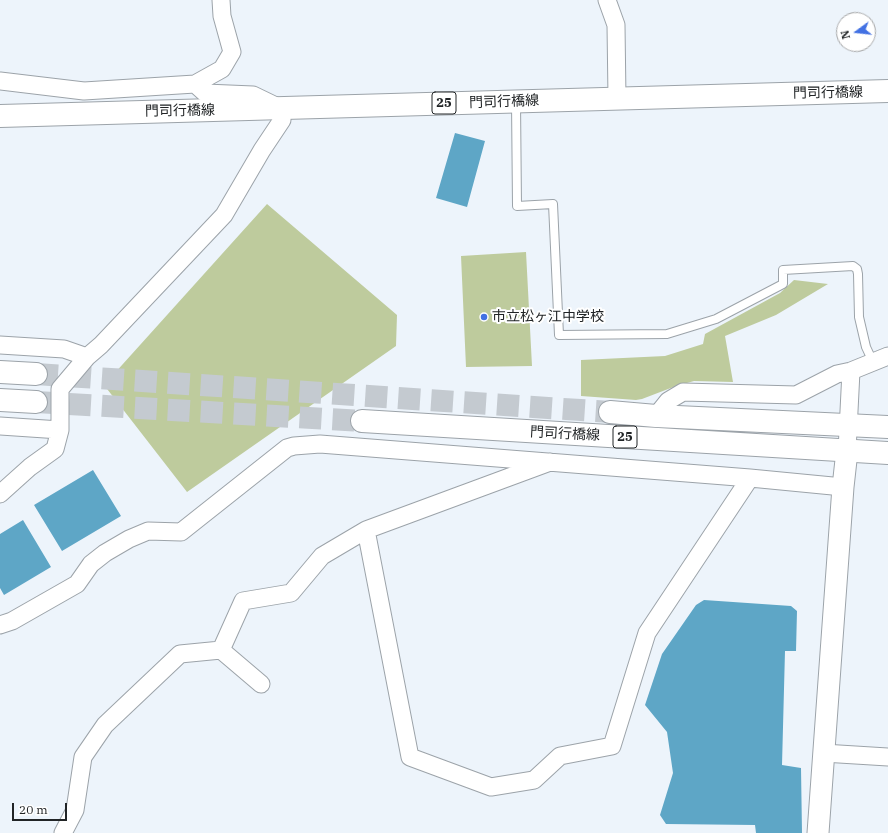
<!DOCTYPE html>
<meta charset="utf-8">
<style>
body{margin:0}
#map{position:relative;width:888px;height:833px;overflow:hidden;background:#edf4fb;font-family:"IBM Plex Serif",serif}
canvas{display:block}
.north{position:absolute;left:836px;top:12px;width:40px;height:40px;box-sizing:border-box;background:#fff;border:1px solid #a6a7a8;border-radius:50%;rotate:255deg;font-size:11px;font-weight:700;line-height:16px;text-align:center;color:#212426}
.north::after{content:'';display:block;margin:auto;width:14px;height:18px;background:#4271e3;clip-path:polygon(50% 0,100% 100%,50% 72%,0 100%)}
.scale{position:absolute;left:12px;top:803px;width:55px;height:18px;box-sizing:border-box;border:2px solid #212426;border-top:0;padding-left:5px;font-size:12px;line-height:14px;white-space:nowrap;color:#212426;-webkit-text-stroke:3px #fff;paint-order:stroke}
</style>
<div id="map">
<canvas width="888" height="833"></canvas>
<div class="north">N</div>
<div class="scale">20 m</div>
</div>
<script>
const g = document.querySelector('canvas').getContext('2d');
g.lineJoin = 'round';
function fillPath(path, color) {
  g.fillStyle = color;
  g.fill(path, 'evenodd');
}
function shape(rows) {
  const path = new Path2D();
  for (const r of rows) {
    path.moveTo(r[0], r[1]);
    for (let i = 2; i < r.length; i += 2) path.lineTo(r[i], r[i + 1]);
  }
  return path;
}
function stroke(path, color, width, dash) {
  g.strokeStyle = color;
  g.lineWidth = width;
  g.lineCap = dash ? 'butt' : 'round';
  g.setLineDash(dash || []);
  g.stroke(path);
}
function drawText(font, color, halo, rows, align = 'center') {
  g.font = font + ' "IBM Plex Serif","Noto Sans JP",serif';
  g.lineWidth = 4;
  g.setLineDash([]);
  g.textBaseline = 'middle';
  g.strokeStyle = halo;
  g.fillStyle = color;
  for (const [text, x, y, turn = 0] of rows) {
    g.save();
    g.translate(x, y);
    g.rotate((+turn || 0) * Math.PI / 180);
    g.textAlign = isNaN(turn) ? turn : align;
    if (halo) g.strokeText(text, 0, 0);
    g.fillText(text, 0, 0);
    g.restore();
  }
}
fillPath(shape([
 [267,204,397,315,396,346,187,492,104,385],
 [526,252,532,366,466,367,461,256],
 [794,280,828,284,776,315,725,336,733,382,694,381,676,386,642,399,636,400,581,396,581,360,665,356,703,344,705,334,780,293]
]), '#becb9d');
fillPath(shape([
 [455,133,485,141,467,207,436,198],
 [93,470,121,516,62,551,34,505],
 [23,520,51,567,4,595,0,588,0,534],
 [704,600,791,606,797,611,796,651,785,651,782,765,801,768,802,833,756,833,755,825,666,824,660,815,673,773,667,732,645,705,662,654,696,605]
]), '#5ea6c6');
stroke(shape([
 [36,374,610,412],
 [36,402,362,421]
]), '#c4cad0', 22, [22, 11]);
const service = shape([
 [516,102,517,206,553,204,559,335,667,334,716,319,783,284,783,270,853,266,857,269,858,274,859,317,866,347,873,362]
]);
const minor = shape([
 [607,0,616,25,617,98],
 [0,81,84,91,195,84,222,69,232,52,222,16,221,0],
 [0,345,64,349,87,357],
 [656,416,668,401,683,392,796,395,837,374,851,371,888,356],
 [0,426,60,430,60,389,87,357,101,345,224,215,262,150,282,120,282,109,253,95,205,93,195,84],
 [847,451,851,371],
 [550,462,366,530,410,757,491,787,534,780,560,756,612,746,647,633,750,478],
 [0,494,30,467,55,449,60,430],
 [0,625,12,621,77,584,91,564,105,553,129,539,148,531,181,532,287,448,294,446,320,444,750,478,843,487],
 [221,650,261,684],
 [823,753,888,757],
 [63,833,75,810,83,757,105,725,180,654,221,650,243,601,291,593,322,556,366,530]
]);
const tertiary = shape([
 [818,833,843,487,847,451]
]);
const primary = shape([
 [0,116,888,91],
 [0,372,36,374],
 [0,400,36,402],
 [610,412,656,416,888,427],
 [362,421,888,453]
]);
stroke(service, '#9ca3a9', 10);
stroke(minor, '#9ca3a9', 19);
stroke(tertiary, '#9ca3a9', 23);
stroke(primary, '#9ca3a9', 24);
stroke(service, '#fff', 8);
stroke(minor, '#fff', 17);
stroke(tertiary, '#fff', 21);
stroke(primary, '#fff', 22);
for (const [x, y, r, color] of [
 [484,317,4,"#4271e3"]
]) {
  const dot = new Path2D();
  dot.arc(x, y, r, 0, 2 * Math.PI);
  g.fillStyle = color;
  g.fill(dot);
  stroke(dot, '#fff', 1.5);
}
for (const [x, y, w] of [
 [444,103,24],
 [625,437,24]
]) {
  const box = new Path2D();
  box.roundRect(x - w / 2, y - 11, w, 22, 3);
  g.fillStyle = '#fff';
  g.fill(box);
  stroke(box, '#212426', 1);
}
drawText('bold 13px', '#212426', null, [
 ["25",444,103],
 ["25",625,437]
]);
drawText('14px', '#212426', '#fff', [
 ["門司行橋線",828,93,-1],
 ["門司行橋線",504,102,-2],
 ["門司行橋線",180,111,-1],
 ["門司行橋線",565,434,3]
]);
drawText('14px', '#212426', '#fff', [
 ["市立松ヶ江中学校",492,317]
], 'left');
</script>
